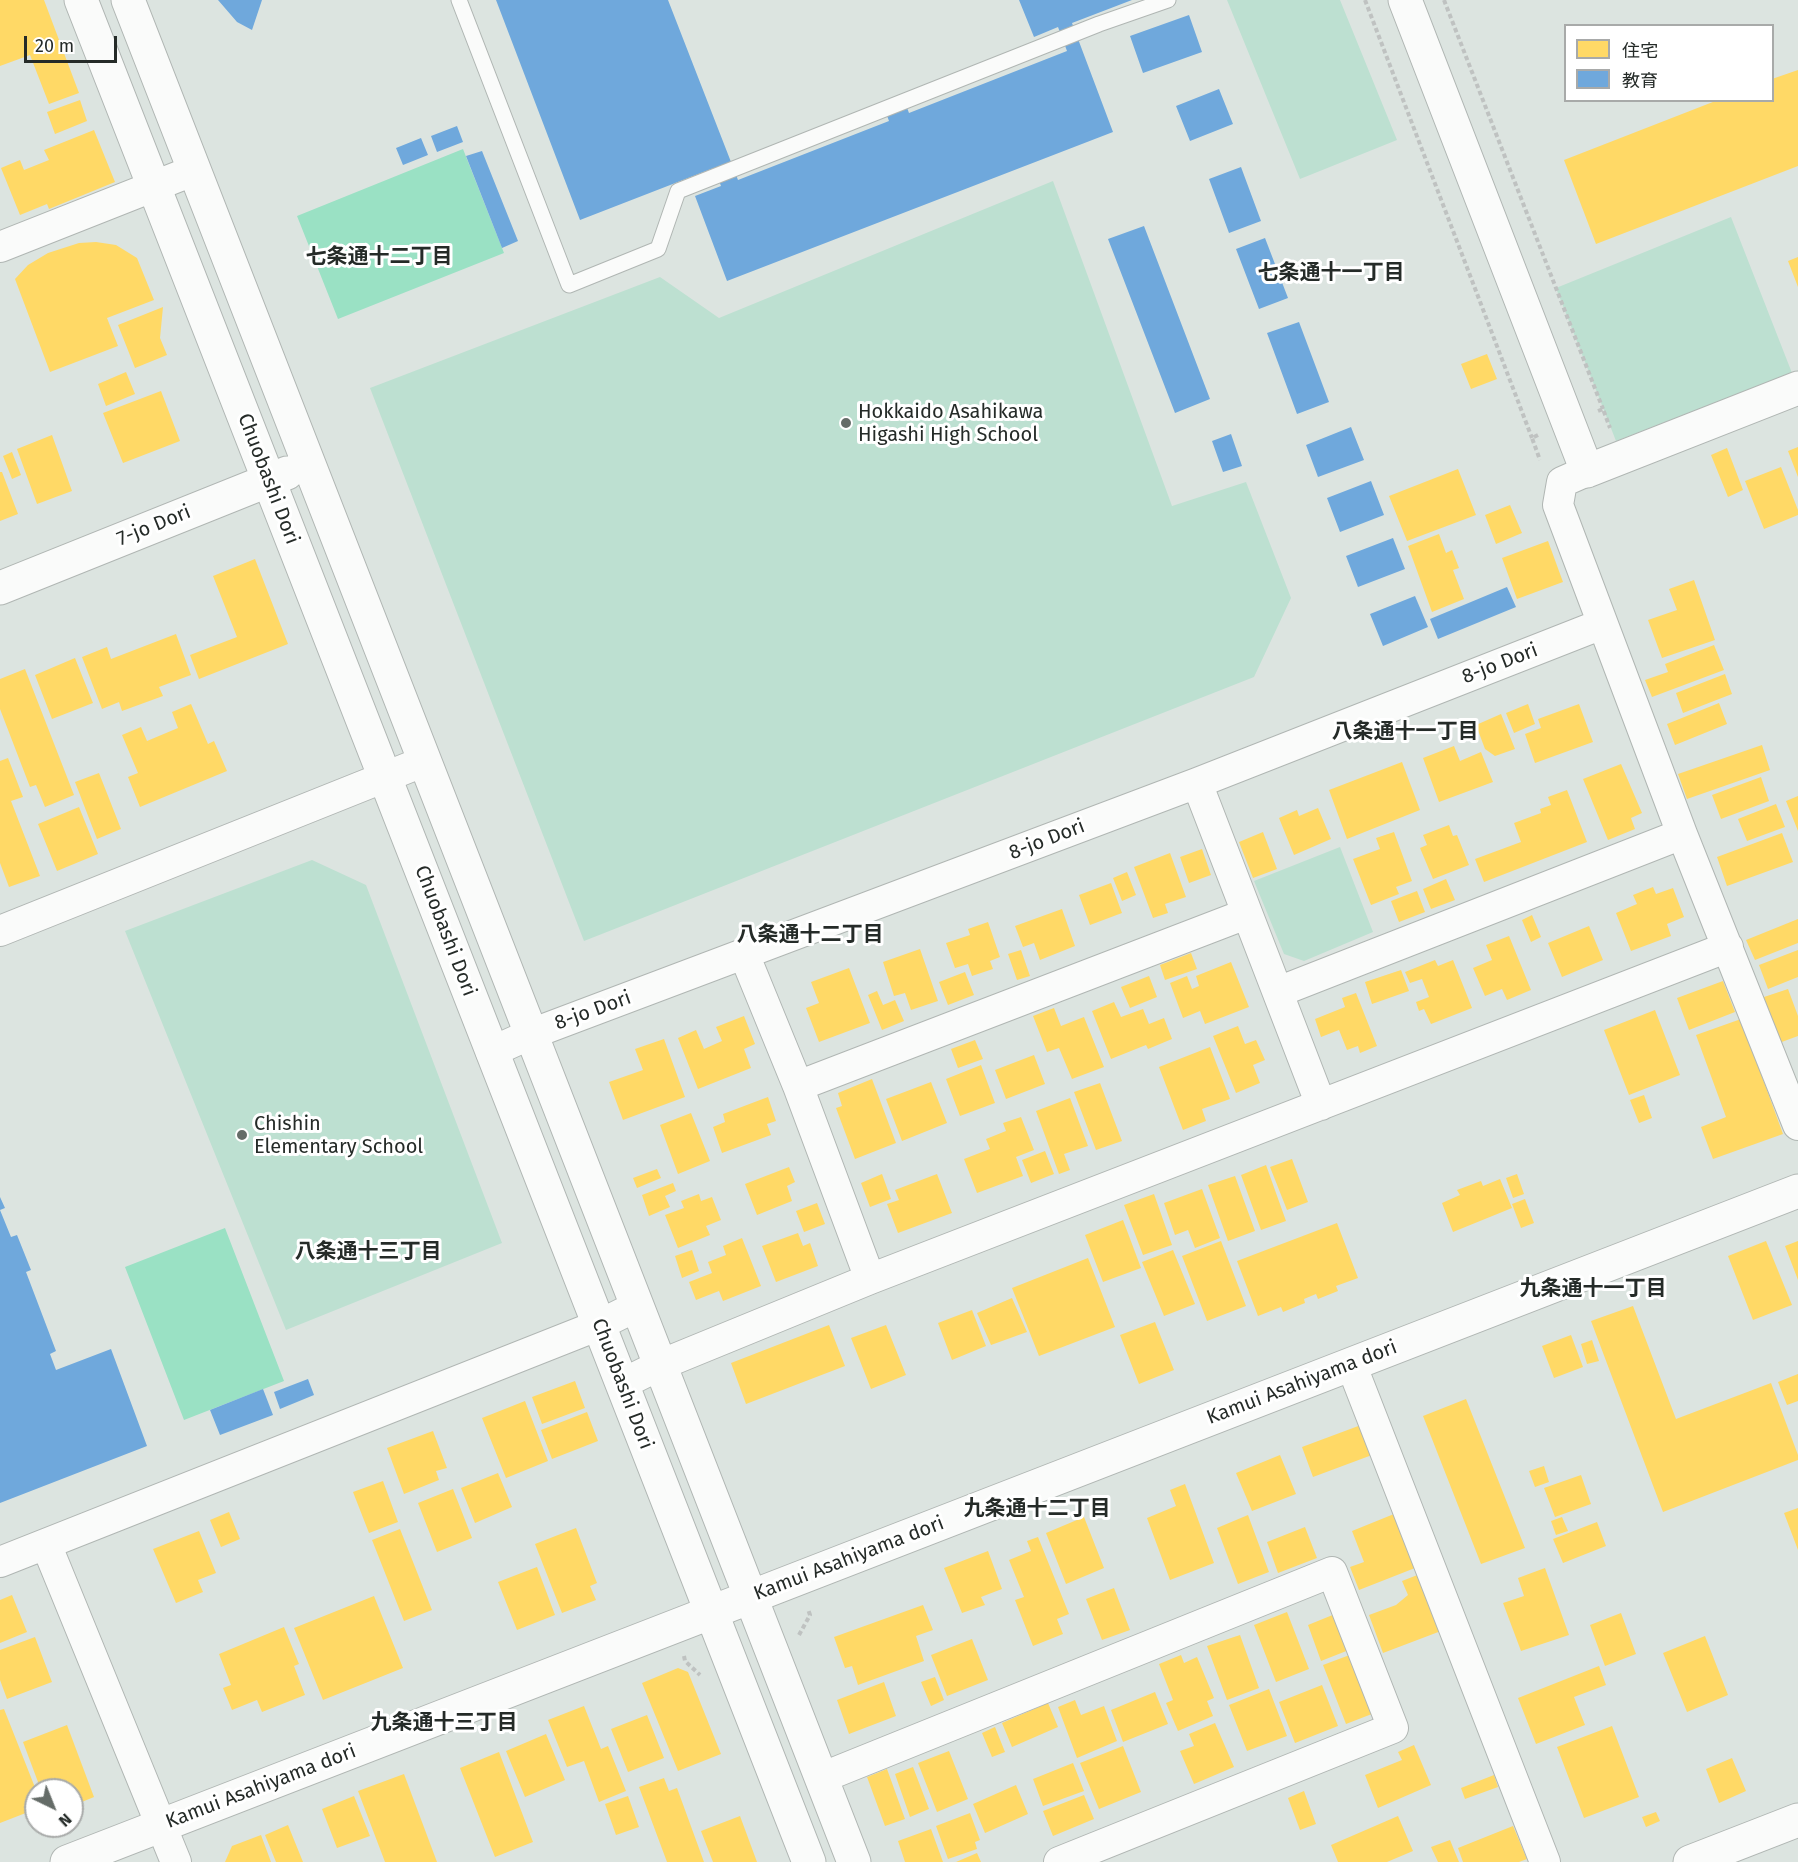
<!DOCTYPE html>
<meta charset="utf-8">
<style>
body{margin:0}
#map{position:relative;width:1798px;height:1862px;overflow:hidden;background:#dce4e0;font-family:"Fira Sans","Noto Sans JP",sans-serif}
canvas{display:block}
.legend{position:absolute;left:1564px;top:24px;width:210px;height:78px;box-sizing:border-box;background:#fff;border:2px solid #a8aaa9;margin:0;padding:8px 10px;list-style:none;font-size:18px;color:#252b28}
.legend li{display:flex;align-items:center;gap:12px;height:30px}
.legend b{width:30px;border:2px solid #a8aaa9}
.north{position:absolute;left:24px;top:1778px;width:60px;height:60px;box-sizing:border-box;background:#fff;border:2px solid #a8aaa9;border-radius:50%;rotate:137deg;font-size:16px;font-weight:700;line-height:24px;text-align:center;color:#252b28}
.north::after{content:'';display:block;margin:auto;width:21px;height:27px;background:#656c68;clip-path:polygon(50% 0,100% 100%,50% 72%,0 100%)}
.scale{position:absolute;left:24px;top:36px;width:93px;height:27px;box-sizing:border-box;border:3px solid #252b28;border-top:0;padding-left:8px;font-size:18px;line-height:21px;white-space:nowrap;color:#252b28;-webkit-text-stroke:4px #fff;paint-order:stroke}
</style>
<div id="map">
<canvas width="1798" height="1862"></canvas>
<ul class="legend">
<li><b style="height:16px;background:#ffd966"></b>住宅</li>
<li><b style="height:16px;background:#6fa8dc"></b>教育</li>
</ul>
<div class="north">N</div>
<div class="scale">20 m</div>
</div>
<script>
const g = document.querySelector('canvas').getContext('2d');
g.lineJoin = 'round';
function fillPath(path, color) {
  g.fillStyle = color;
  g.fill(path, 'evenodd');
}
function shape(rows) {
  const path = new Path2D();
  for (const r of rows) {
    path.moveTo(r[0], r[1]);
    for (let i = 2; i < r.length; i += 2) path.lineTo(r[i], r[i + 1]);
  }
  return path;
}
function stroke(path, color, width, dash) {
  g.strokeStyle = color;
  g.lineWidth = width;
  g.lineCap = dash ? 'butt' : 'round';
  g.setLineDash(dash || []);
  g.stroke(path);
}
function drawText(font, color, halo, rows, align = 'center') {
  g.font = font + ' "Fira Sans","Noto Sans JP",sans-serif';
  g.lineWidth = 6;
  g.setLineDash([]);
  g.textBaseline = 'middle';
  g.strokeStyle = halo;
  g.fillStyle = color;
  for (const [text, x, y, turn = 0] of rows) {
    g.save();
    g.translate(x, y);
    g.rotate((+turn || 0) * Math.PI / 180);
    g.textAlign = isNaN(turn) ? turn : align;
    if (halo) g.strokeText(text, 0, 0);
    g.fillText(text, 0, 0);
    g.restore();
  }
}
fillPath(shape([
 [1227,0,1340,0,1397,140,1300,179],
 [1053,181,1172,506,1246,482,1291,598,1254,677,584,941,370,388,660,277,719,318],
 [1731,217,1792,373,1616,441,1556,288],
 [1340,847,1373,932,1304,961,1284,954,1254,881],
 [312,860,366,885,502,1243,286,1330,125,931]
]), '#bde0d1');
fillPath(shape([
 [463,149,504,253,338,319,297,216],
 [225,1228,284,1381,184,1420,125,1267]
]), '#9ae1c4');
fillPath(shape([
 [0,0,44,0,79,93,49,104,30,55,0,66],
 [1798,70,1798,166,1596,244,1564,160,1718,100,1772,100,1772,79],
 [80,100,87,121,55,134,47,112],
 [94,130,115,182,49,209,47,204,20,215,1,168,20,160,24,170,49,160,44,150],
 [96,242,116,245,137,258,154,300,107,318,118,346,50,372,15,279,28,265,48,253,79,243],
 [1798,257,1798,287,1788,261],
 [163,307,160,338,167,355,135,368,118,325],
 [1487,354,1497,379,1471,389,1461,364],
 [126,372,135,394,106,406,98,384],
 [161,391,180,441,123,463,103,413],
 [52,435,72,491,37,504,17,449],
 [1798,447,1798,477,1788,451],
 [1727,448,1743,490,1728,497,1711,455],
 [12,452,21,475,12,479,3,456],
 [1781,467,1798,510,1798,515,1764,529,1745,481],
 [1458,469,1476,515,1407,541,1389,496],
 [0,472,2,472,18,514,0,521],
 [1510,505,1522,533,1496,544,1485,515],
 [1439,534,1446,553,1452,550,1459,568,1453,570,1464,599,1432,612,1408,546],
 [1548,541,1563,582,1517,599,1502,558],
 [255,559,288,644,199,679,190,655,237,637,213,576],
 [1694,580,1715,640,1662,658,1648,620,1677,610,1669,589],
 [176,634,191,675,159,687,163,696,122,711,119,702,102,709,82,657,107,647,111,659],
 [1714,645,1724,670,1652,697,1645,680,1668,672,1665,664],
 [75,658,93,703,52,719,35,675],
 [25,669,74,795,45,807,36,785,30,787,0,709,0,679],
 [1725,674,1732,694,1683,713,1676,693],
 [1719,703,1727,724,1675,745,1667,724],
 [191,704,208,744,214,741,227,771,140,807,128,777,138,773,122,735,141,727,147,741,178,728,172,712],
 [1528,704,1535,724,1514,733,1506,713],
 [1579,704,1593,742,1535,763,1525,734,1541,728,1538,719],
 [1501,714,1515,749,1495,756,1485,749,1476,725],
 [1762,745,1770,770,1687,799,1678,774],
 [1454,746,1460,761,1481,752,1493,782,1439,802,1423,758],
 [8,758,23,797,11,801,40,876,9,887,0,863,0,761],
 [1402,762,1420,810,1347,839,1329,790],
 [1621,764,1642,813,1631,818,1635,829,1608,840,1583,779],
 [99,773,121,829,97,839,75,782],
 [1761,777,1769,801,1721,819,1712,795],
 [1567,790,1587,842,1484,882,1475,859,1521,842,1514,823,1541,813,1540,809,1551,805,1548,797],
 [1798,796,1798,831,1786,801],
 [1776,804,1785,827,1747,841,1738,819],
 [79,807,98,854,57,871,38,824],
 [1318,808,1331,839,1294,855,1279,818,1297,810,1299,816],
 [1449,825,1453,836,1457,835,1469,865,1433,879,1420,848,1427,845,1423,835],
 [1263,832,1277,869,1253,878,1239,842],
 [1394,832,1412,881,1396,887,1399,894,1371,905,1353,859,1380,849,1376,838],
 [1782,833,1793,862,1727,886,1717,857],
 [1202,849,1211,875,1189,883,1180,857],
 [1170,853,1186,897,1165,904,1168,913,1153,918,1134,867],
 [1127,872,1136,895,1122,901,1113,878],
 [1446,879,1455,900,1431,909,1423,889],
 [1111,883,1122,913,1090,925,1079,895],
 [1653,887,1656,894,1673,888,1684,917,1667,924,1671,936,1631,951,1616,913,1637,904,1633,895],
 [1417,891,1425,912,1399,922,1391,901],
 [1062,909,1075,946,1040,960,1034,943,1023,947,1015,926],
 [1532,915,1541,937,1531,942,1522,920],
 [1798,919,1798,943,1755,960,1746,940],
 [988,922,1000,957,990,961,993,969,972,976,968,964,955,968,946,943,970,935,968,929],
 [1589,926,1603,960,1562,977,1548,943],
 [1509,936,1531,990,1507,1000,1502,989,1485,996,1473,968,1492,960,1486,945],
 [920,949,938,1001,911,1010,905,993,894,996,883,962],
 [1021,950,1030,976,1017,980,1008,954],
 [1798,950,1798,977,1768,989,1759,965],
 [1191,953,1197,969,1165,980,1160,965],
 [1435,960,1438,966,1453,960,1472,1008,1431,1024,1424,1009,1419,1011,1416,1002,1429,997,1422,979,1410,983,1405,972],
 [1231,962,1249,1007,1205,1024,1200,1011,1183,1018,1170,983,1187,976,1192,989,1199,986,1196,976],
 [849,968,870,1023,819,1042,806,1008,819,1003,811,982],
 [1401,970,1409,991,1372,1004,1365,982],
 [965,972,974,995,948,1005,939,982],
 [1149,976,1157,997,1130,1008,1121,987],
 [1723,981,1735,1012,1689,1030,1677,998],
 [1788,989,1798,1016,1798,1036,1779,1043,1761,998],
 [877,991,883,1005,895,1000,904,1021,882,1030,868,995],
 [1356,993,1377,1046,1360,1053,1358,1046,1347,1050,1339,1030,1321,1037,1315,1019,1345,1007,1342,998],
 [1114,1002,1121,1017,1143,1009,1149,1024,1164,1018,1172,1039,1148,1049,1146,1045,1111,1059,1092,1011],
 [1054,1008,1061,1026,1084,1017,1104,1067,1072,1079,1059,1048,1047,1052,1033,1016],
 [1655,1010,1680,1075,1629,1095,1604,1030],
 [744,1016,755,1044,744,1049,751,1068,698,1089,678,1038,696,1030,704,1049,722,1041,716,1027],
 [1741,1019,1783,1134,1713,1159,1701,1127,1726,1117,1696,1035],
 [1238,1026,1245,1044,1256,1040,1265,1060,1253,1065,1260,1083,1236,1093,1213,1036],
 [664,1039,685,1097,623,1120,609,1082,643,1070,635,1049],
 [975,1040,983,1059,958,1068,951,1049],
 [1210,1047,1230,1099,1202,1109,1206,1121,1183,1130,1159,1067],
 [1034,1055,1045,1084,1006,1099,995,1070],
 [981,1065,995,1103,960,1116,946,1079],
 [872,1079,896,1143,855,1159,836,1108,842,1106,838,1093],
 [931,1082,947,1123,902,1141,886,1099],
 [1100,1083,1122,1141,1096,1150,1074,1092],
 [1644,1095,1652,1118,1639,1123,1630,1100],
 [768,1097,776,1121,767,1124,771,1135,722,1153,713,1127,725,1122,723,1114],
 [1070,1098,1088,1146,1064,1154,1070,1170,1059,1174,1036,1111],
 [691,1113,710,1161,678,1174,660,1125],
 [1021,1117,1034,1150,1016,1157,1023,1176,977,1193,964,1159,990,1149,986,1139,1006,1131,1003,1123],
 [1045,1151,1054,1174,1031,1183,1022,1160],
 [1292,1159,1308,1202,1287,1210,1270,1167],
 [1266,1165,1286,1221,1261,1230,1241,1175],
 [789,1167,795,1182,787,1186,792,1201,757,1215,745,1184],
 [657,1169,661,1178,637,1188,633,1178],
 [882,1174,891,1199,870,1207,861,1183],
 [937,1174,952,1213,898,1233,887,1204,899,1200,895,1190],
 [1517,1174,1524,1194,1513,1198,1506,1178],
 [1235,1176,1255,1231,1228,1241,1208,1185],
 [1500,1179,1512,1208,1453,1232,1442,1203,1460,1195,1457,1190,1481,1181,1483,1186],
 [673,1183,676,1191,665,1196,670,1207,649,1216,642,1195],
 [1202,1189,1220,1238,1195,1248,1188,1230,1175,1235,1164,1203],
 [699,1194,701,1201,712,1197,721,1220,706,1226,710,1235,678,1248,665,1215,684,1208,681,1201],
 [1154,1194,1172,1245,1143,1255,1124,1205],
 [1525,1199,1534,1223,1521,1228,1512,1204],
 [817,1203,825,1224,804,1232,796,1211],
 [1123,1220,1141,1268,1103,1282,1085,1235],
 [1337,1223,1358,1278,1336,1286,1338,1291,1318,1299,1316,1294,1304,1299,1305,1303,1283,1312,1281,1307,1258,1316,1237,1261],
 [798,1233,803,1246,810,1243,818,1266,776,1282,762,1246],
 [742,1238,761,1286,723,1301,719,1291,696,1300,689,1282,712,1273,708,1262,726,1255,723,1246],
 [1221,1241,1246,1306,1207,1321,1182,1256],
 [1766,1241,1792,1305,1753,1320,1728,1256],
 [1798,1241,1798,1280,1785,1246],
 [692,1250,699,1271,682,1278,675,1256],
 [1173,1250,1195,1304,1164,1316,1142,1262],
 [1088,1258,1115,1327,1039,1356,1012,1288],
 [1012,1298,1027,1332,991,1345,977,1313],
 [1633,1306,1676,1419,1771,1383,1798,1455,1798,1460,1663,1512,1591,1321],
 [972,1310,986,1346,952,1360,938,1323],
 [1155,1322,1174,1370,1139,1384,1120,1335],
 [829,1325,845,1366,746,1404,731,1363],
 [886,1325,906,1375,871,1389,851,1338],
 [1571,1335,1583,1367,1554,1378,1542,1346],
 [1592,1340,1599,1361,1587,1364,1581,1344],
 [1798,1374,1798,1401,1787,1405,1778,1382],
 [575,1381,585,1408,542,1424,532,1397],
 [1466,1399,1525,1548,1481,1564,1423,1416],
 [525,1401,548,1461,506,1478,482,1418],
 [587,1412,598,1441,552,1459,541,1430],
 [1361,1425,1372,1455,1313,1477,1302,1447],
 [433,1431,447,1468,436,1471,439,1480,404,1494,387,1448],
 [1280,1455,1296,1494,1252,1511,1236,1473],
 [1544,1466,1549,1482,1535,1487,1529,1471],
 [498,1473,512,1507,475,1523,461,1488],
 [1581,1475,1591,1504,1555,1517,1544,1488],
 [383,1481,398,1522,369,1533,353,1492],
 [1185,1484,1214,1563,1170,1580,1147,1518,1176,1506,1170,1490],
 [453,1489,472,1538,437,1552,418,1503],
 [1798,1508,1798,1550,1784,1513],
 [229,1512,240,1539,221,1547,210,1520],
 [1394,1514,1415,1568,1359,1590,1350,1567,1364,1562,1352,1531],
 [1248,1515,1269,1572,1238,1584,1217,1528],
 [1084,1517,1104,1568,1066,1584,1046,1533],
 [1562,1517,1568,1531,1556,1535,1551,1521],
 [1597,1522,1606,1546,1563,1563,1553,1539],
 [1305,1527,1317,1558,1278,1573,1267,1542],
 [576,1528,597,1583,590,1586,596,1600,562,1613,535,1544],
 [400,1529,432,1610,404,1621,372,1540],
 [199,1531,216,1573,198,1580,203,1592,176,1603,153,1549],
 [1038,1537,1069,1614,1057,1619,1063,1634,1033,1646,1015,1600,1024,1597,1009,1560,1031,1551,1027,1541],
 [988,1551,1002,1589,981,1597,985,1605,962,1613,944,1568],
 [537,1567,555,1615,517,1630,498,1582],
 [1545,1568,1569,1635,1521,1651,1503,1603,1524,1596,1518,1578],
 [1420,1574,1441,1631,1383,1653,1369,1615,1396,1605,1408,1595,1402,1581],
 [1114,1588,1130,1630,1102,1640,1086,1599],
 [12,1595,27,1632,0,1643,0,1600],
 [374,1596,403,1668,323,1700,294,1628],
 [923,1605,933,1630,916,1636,924,1661,858,1685,852,1666,845,1668,834,1637],
 [1287,1612,1309,1669,1276,1682,1254,1625],
 [1340,1612,1354,1648,1321,1661,1308,1625],
 [1621,1613,1636,1654,1605,1666,1590,1625],
 [284,1627,299,1664,294,1666,305,1695,262,1712,257,1700,232,1710,223,1688,231,1685,219,1654],
 [1240,1635,1259,1688,1227,1700,1207,1646],
 [1705,1636,1728,1695,1687,1712,1663,1653],
 [35,1637,52,1682,7,1699,0,1680,0,1650],
 [972,1639,988,1680,947,1696,931,1655],
 [1355,1653,1377,1712,1346,1724,1323,1665],
 [1181,1655,1184,1663,1197,1657,1214,1698,1207,1701,1213,1716,1178,1731,1166,1703,1173,1700,1159,1664],
 [1599,1666,1606,1685,1574,1697,1585,1725,1536,1744,1518,1698],
 [678,1668,688,1672,721,1754,678,1771,642,1683],
 [935,1677,944,1700,931,1706,921,1682],
 [884,1682,896,1716,849,1734,837,1700],
 [1322,1685,1338,1726,1295,1743,1279,1702],
 [1269,1689,1287,1736,1247,1751,1229,1705],
 [1155,1692,1168,1724,1123,1742,1111,1710],
 [1075,1700,1081,1715,1104,1706,1117,1741,1077,1758,1058,1707],
 [1048,1703,1058,1727,1012,1747,1002,1723],
 [584,1706,601,1749,608,1746,626,1791,599,1802,584,1761,567,1767,548,1720],
 [4,1709,36,1790,36,1809,0,1823,0,1710],
 [647,1715,664,1758,628,1772,611,1729],
 [1215,1723,1234,1767,1194,1784,1180,1751,1194,1746,1189,1734],
 [67,1725,94,1797,72,1806,72,1790,41,1790,23,1742],
 [1612,1726,1639,1797,1584,1818,1557,1747],
 [995,1727,1005,1752,992,1757,982,1733],
 [546,1734,565,1780,525,1797,506,1751],
 [1414,1745,1431,1785,1378,1808,1365,1775,1402,1760,1398,1752],
 [1123,1746,1141,1792,1099,1809,1080,1763],
 [949,1751,968,1799,937,1812,918,1763],
 [499,1752,533,1842,495,1857,460,1768],
 [1732,1758,1746,1791,1719,1803,1706,1769],
 [1073,1763,1084,1791,1043,1806,1033,1779],
 [913,1767,929,1809,910,1817,895,1774],
 [887,1769,905,1819,885,1826,867,1777],
 [404,1774,437,1862,385,1862,358,1791],
 [1494,1775,1498,1787,1465,1799,1461,1788],
 [664,1778,669,1791,677,1788,704,1862,667,1862,639,1787],
 [1016,1785,1028,1814,985,1833,973,1804],
 [1304,1791,1316,1824,1300,1830,1288,1798],
 [1084,1795,1094,1819,1053,1836,1043,1811],
 [354,1796,370,1836,337,1848,322,1809],
 [628,1796,639,1827,616,1835,605,1804],
 [1656,1812,1660,1821,1646,1827,1642,1817],
 [970,1813,980,1840,975,1842,977,1849,948,1859,936,1826],
 [740,1816,757,1862,713,1862,701,1831],
 [1398,1816,1413,1851,1387,1862,1338,1862,1331,1845],
 [288,1825,303,1862,276,1862,265,1835],
 [1513,1826,1527,1859,1519,1862,1463,1862,1458,1848],
 [931,1829,943,1862,905,1862,898,1841],
 [261,1835,271,1862,225,1862,232,1846],
 [1450,1840,1459,1862,1438,1862,1431,1847],
 [977,1853,981,1862,956,1862]
]), '#ffd966');
fillPath(shape([
 [218,0,262,0,252,30,237,22],
 [496,0,668,0,738,180,889,121,886,113,906,105,909,113,1067,51,1058,27,1034,37,1019,0,1132,0,1072,23,1113,132,727,281,695,196,721,186,714,168,580,220],
 [1189,15,1202,52,1143,73,1130,36],
 [1219,89,1233,124,1190,141,1176,106],
 [457,126,463,142,437,152,431,136],
 [421,138,428,155,403,165,396,148],
 [482,151,518,241,502,248,466,156],
 [1241,167,1261,221,1229,233,1209,179],
 [1144,226,1210,399,1175,413,1108,239],
 [1265,238,1288,298,1259,309,1236,249],
 [1299,322,1329,402,1297,414,1267,333],
 [1351,427,1364,460,1318,477,1306,445],
 [1231,434,1242,466,1223,472,1212,441],
 [1371,481,1384,515,1340,532,1327,498],
 [1393,538,1405,569,1358,587,1346,556],
 [1507,587,1516,607,1438,639,1430,619],
 [1415,596,1428,627,1383,646,1370,614],
 [0,1197,5,1208,0,1210,11,1237,17,1235,31,1270,26,1272,56,1351,50,1354,56,1370,111,1349,147,1446,0,1503],
 [308,1379,314,1395,280,1409,274,1392],
 [263,1389,273,1415,220,1435,210,1410]
]), '#6fa8dc');
const lane = shape([
 [459,0,569,285,658,249,678,191,1099,24,1168,0]
]);
const street = shape([
 [0,247,195,170],
 [1587,471,1562,482,1558,505,1682,834,1798,1125],
 [1197,783,1321,1105],
 [0,931,425,761],
 [744,954,798,1086,870,1279],
 [1278,992,1682,834],
 [491,1052,531,1034,1197,783,1602,624],
 [798,1086,1246,914],
 [1351,1364,1545,1862],
 [622,1384,660,1365,870,1279,1728,947],
 [46,1544,176,1862],
 [0,1562,599,1325,637,1306],
 [821,1778,1332,1572,1393,1728,1059,1862]
]);
const secondary = shape([
 [81,0,809,1862],
 [128,0,854,1862],
 [1405,0,1587,471,1798,388],
 [0,588,287,473],
 [67,1862,1798,1191],
 [1690,1862,1798,1820]
]);
stroke(lane, '#b0b6b3', 17);
stroke(street, '#b0b6b3', 32);
stroke(secondary, '#b0b6b3', 35);
stroke(shape([
 [1365,0,1532,438],
 [1444,0,1603,409],
 [1598,411,1603,409,1610,428],
 [1538,435,1532,438,1540,460],
 [799,1635,810,1615,808,1609],
 [684,1656,685,1661,700,1675]
]), '#bfc2c1', 4, [4.5, 3]);
stroke(lane, '#fafbfa', 15);
stroke(street, '#fafbfa', 30);
stroke(secondary, '#fafbfa', 33);
for (const [x, y, r, color] of [
 [846,423,6,"#656c68"],
 [242,1135,6,"#656c68"]
]) {
  const dot = new Path2D();
  dot.arc(x, y, r, 0, 2 * Math.PI);
  g.fillStyle = color;
  g.fill(dot);
  stroke(dot, '#fff', 2);
}
drawText('20px', '#252b28', '#fff', [
 ["Hokkaido Asahikawa",858,412],
 ["Higashi High School",858,435],
 ["Chishin",254,1124],
 ["Elementary School",254,1147]
], 'left');
drawText('20px', '#252b28', '#fff', [
 ["Chuobashi Dori",268,479,69],
 ["7-jo Dori",154,526,-22],
 ["8-jo Dori",1500,664,-21],
 ["8-jo Dori",1047,840,-21],
 ["Chuobashi Dori",445,931,69],
 ["8-jo Dori",593,1011,-20],
 ["Kamui Asahiyama dori",1302,1383,-21],
 ["Chuobashi Dori",622,1384,69],
 ["Kamui Asahiyama dori",849,1559,-21],
 ["Kamui Asahiyama dori",261,1787,-21]
]);
drawText('bold 21px', '#252b28', '#fff', [
 ["七条通十二丁目",379,257],
 ["七条通十一丁目",1331,273],
 ["八条通十一丁目",1405,732],
 ["八条通十二丁目",810,935],
 ["八条通十三丁目",368,1252],
 ["九条通十一丁目",1593,1289],
 ["九条通十二丁目",1037,1509],
 ["九条通十三丁目",444,1723]
]);
</script>
